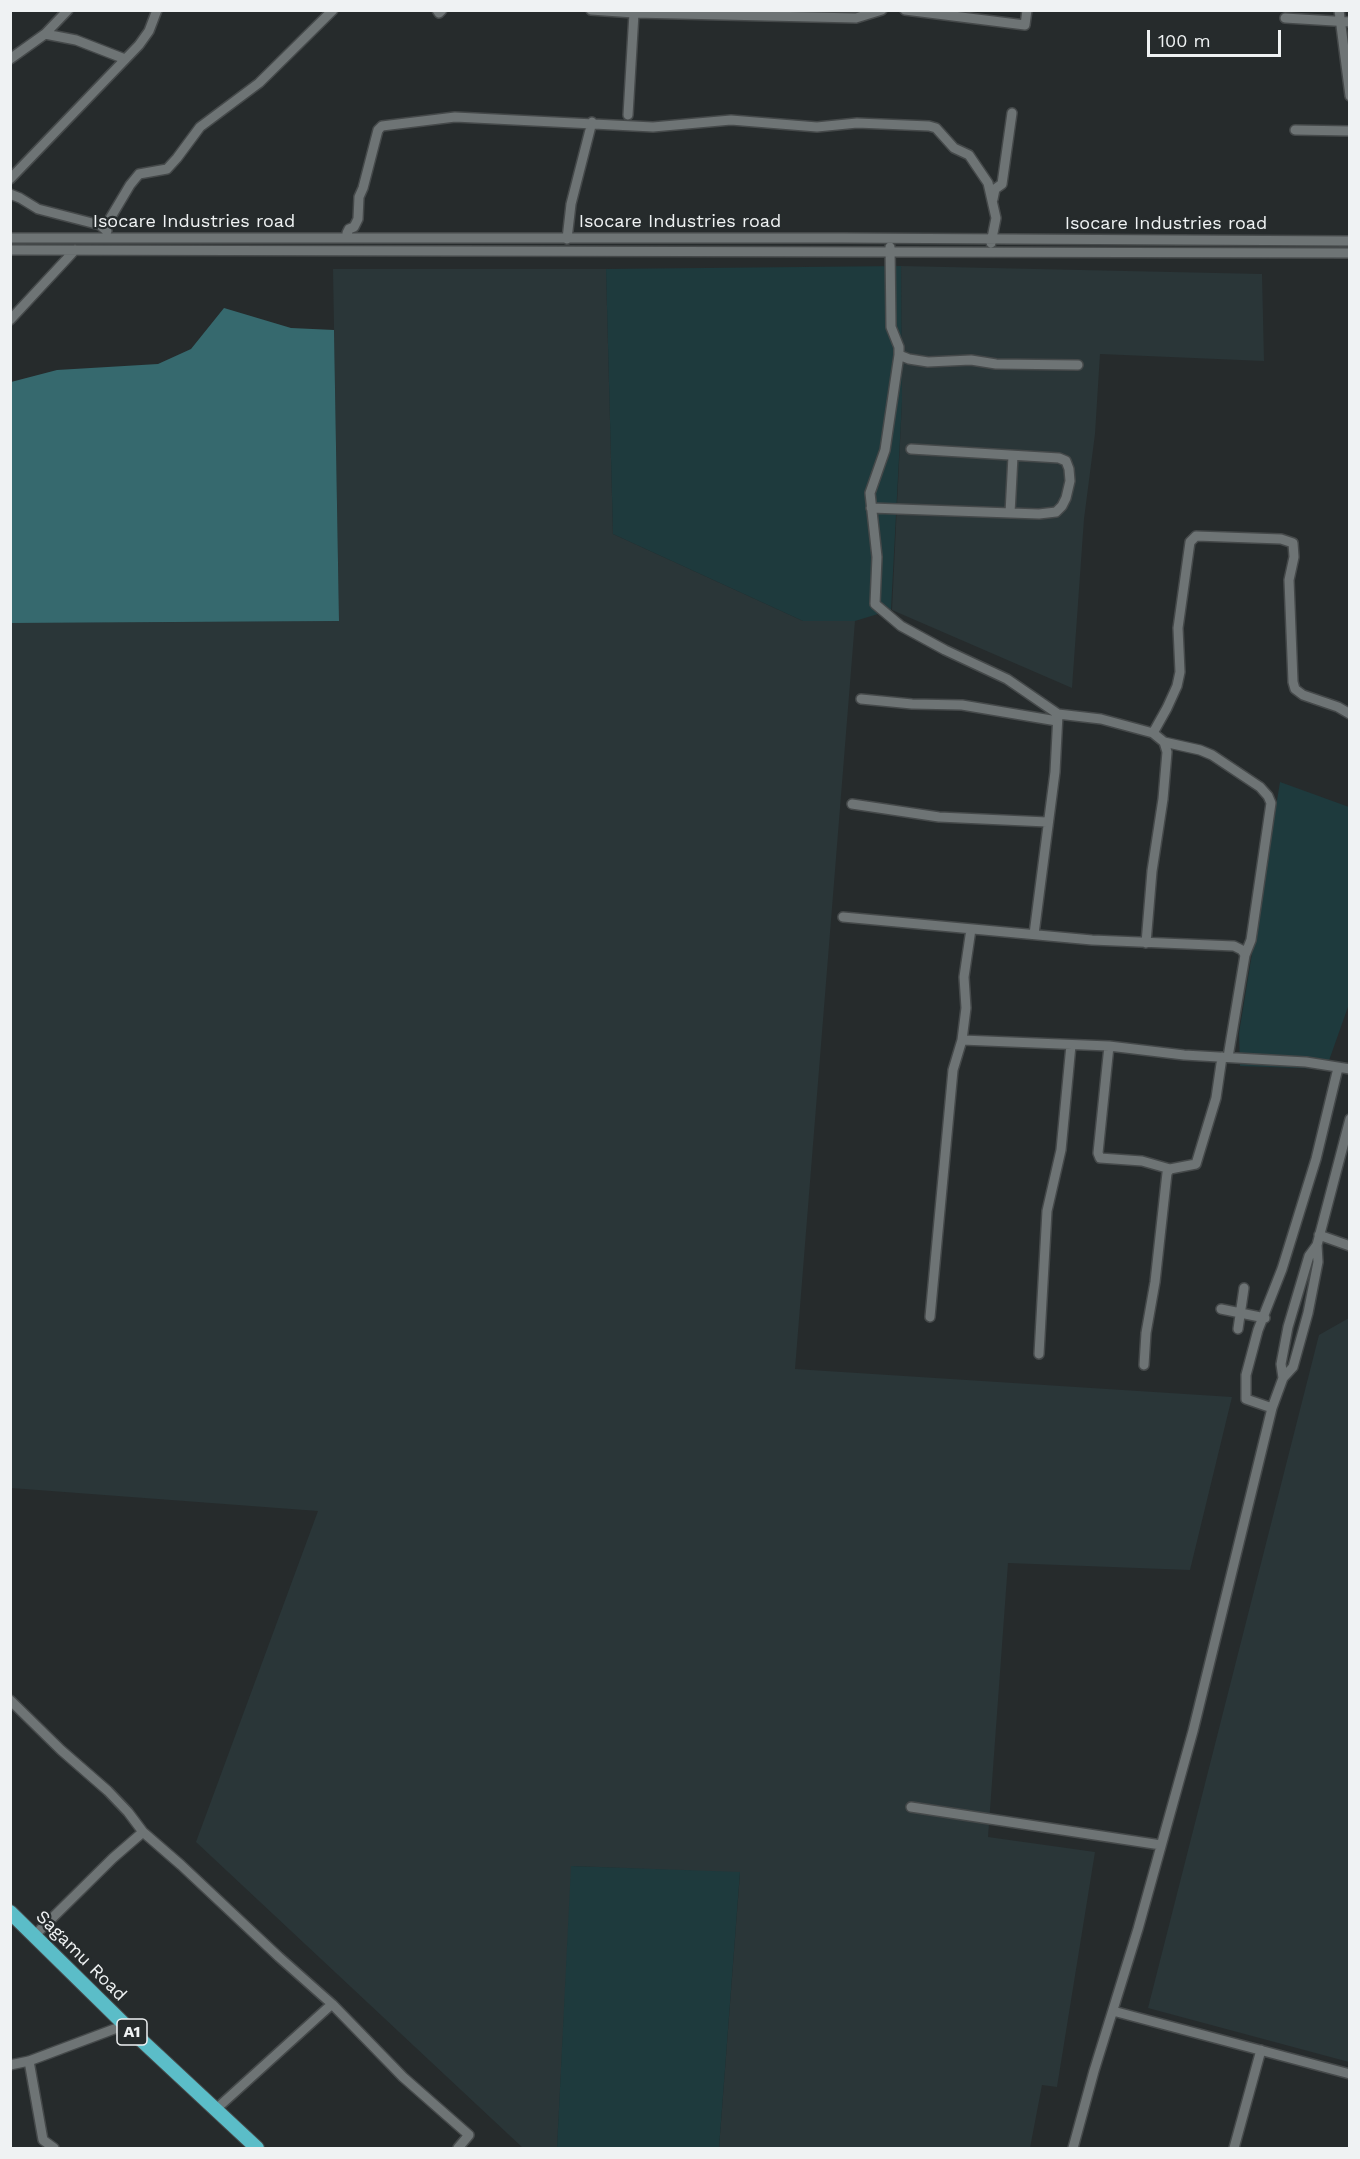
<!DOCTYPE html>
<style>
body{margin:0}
#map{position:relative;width:1360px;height:2159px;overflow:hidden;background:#262b2c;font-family:"Work Sans",sans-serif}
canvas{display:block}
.frame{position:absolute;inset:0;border:12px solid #eff2f3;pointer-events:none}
.scale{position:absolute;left:1147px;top:30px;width:134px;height:27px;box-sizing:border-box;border:3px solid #eff2f3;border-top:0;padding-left:8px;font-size:18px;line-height:21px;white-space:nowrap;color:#eff2f3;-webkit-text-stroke:4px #262b2c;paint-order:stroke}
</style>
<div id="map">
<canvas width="1360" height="2159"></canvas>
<div class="frame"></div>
<div class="scale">100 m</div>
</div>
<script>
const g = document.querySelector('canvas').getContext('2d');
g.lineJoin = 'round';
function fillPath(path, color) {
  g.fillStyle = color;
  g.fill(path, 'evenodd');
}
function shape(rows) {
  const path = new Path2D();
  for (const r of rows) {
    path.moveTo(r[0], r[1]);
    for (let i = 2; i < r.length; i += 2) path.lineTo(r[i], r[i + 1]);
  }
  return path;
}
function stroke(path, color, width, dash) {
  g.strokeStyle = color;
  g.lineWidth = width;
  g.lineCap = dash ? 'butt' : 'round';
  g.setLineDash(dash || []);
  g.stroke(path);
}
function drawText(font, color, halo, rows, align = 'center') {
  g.font = font + ' "Work Sans",sans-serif';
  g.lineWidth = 4.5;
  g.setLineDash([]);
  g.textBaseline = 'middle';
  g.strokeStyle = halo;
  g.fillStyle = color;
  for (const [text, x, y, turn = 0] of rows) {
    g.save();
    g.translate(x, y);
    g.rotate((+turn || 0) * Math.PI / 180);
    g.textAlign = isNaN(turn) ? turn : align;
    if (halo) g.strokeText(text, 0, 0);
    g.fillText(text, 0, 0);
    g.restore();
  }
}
fillPath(shape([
 [901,266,1262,274,1264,361,1100,354,1095,434,1084,519,1072,688,892,610,902,401],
 [333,269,606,269,613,534,803,621,855,621,795,1369,1232,1397,1190,1570,1008,1563,988,1837,1095,1852,1057,2087,1042,2085,1030,2148,719,2148,740,1873,572,1866,557,2148,523,2148,196,1842,318,1511,11,1488,10,623,339,621],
 [1349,1318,1349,2062,1148,2008,1319,1335]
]), '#2a3638');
fillPath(shape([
 [901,266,902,401,891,610,855,621,803,621,613,534,606,269],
 [1280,782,1349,807,1349,1004,1326,1069,1240,1066,1239,1033],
 [571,1866,740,1872,719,2148,557,2148]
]), '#1e3a3d');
fillPath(shape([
 [224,308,291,328,334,330,339,621,11,623,11,382,57,370,158,364,191,349]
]), '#36696e');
const minor = shape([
 [437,10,439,13,442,10],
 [591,10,634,13,856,18,882,10],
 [905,10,1025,25,1027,10],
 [1339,10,1350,96],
 [1285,18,1350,22],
 [45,34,76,40,125,59],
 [10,59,45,34,68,10],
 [628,115,634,13],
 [1295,130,1350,131],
 [10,179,139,45,149,31,157,10],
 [10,194,20,198,38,209,100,225,107,231],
 [993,199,995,189,1002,184,1012,113],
 [105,227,130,185,139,174,167,169,177,158,200,127,259,83,333,10],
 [10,238,842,238,1350,241],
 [349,238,347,233,349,229,354,227,358,219,359,197,363,188,378,130,382,126,455,117,653,127,731,120,817,127,857,123,929,126,936,128,954,148,969,155,988,183,996,218,991,243],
 [567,239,571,204,592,122],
 [890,247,891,327,899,347,899,355,909,359,928,362,971,360,996,364,1078,365],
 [10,250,1350,253],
 [10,320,75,250],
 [899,355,885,450,870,493,877,557,875,604,901,626,945,650,1007,679,1058,714,1101,719,1153,733,1164,742,1200,750,1212,755,1260,787,1268,796,1271,803,1251,940,1245,955],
 [871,508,1039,514,1056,512,1062,506,1066,498,1070,481,1069,469,1066,461,1059,458,911,449],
 [1010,513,1013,456],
 [861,699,912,704,962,705,1057,721],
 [1153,733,1167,708,1177,686,1180,672,1178,628,1190,542,1196,536,1281,539,1293,543,1294,557,1289,580,1293,682,1295,689,1303,695,1338,707,1350,714],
 [852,804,939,817,1047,822],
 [843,917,1092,940,1234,946,1242,950,1245,955,1228,1057],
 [1034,934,1055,772,1058,714],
 [1146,943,1152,871,1163,799,1167,752,1164,742],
 [962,1040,1109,1046,1184,1055,1306,1062,1350,1069],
 [1109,1046,1098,1153,1100,1158,1142,1161,1170,1169],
 [1319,1235,1350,1246],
 [1221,1309,1265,1318],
 [930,1317,953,1070,962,1040,966,1008,964,977,971,929],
 [1238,1329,1244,1288],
 [1039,1354,1047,1211,1061,1150,1071,1045],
 [1144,1365,1146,1333,1155,1282,1167,1173,1170,1169,1196,1164,1216,1098,1222,1057],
 [1283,1378,1293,1367,1308,1313,1318,1262,1317,1245],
 [1272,1408,1246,1399,1246,1375,1258,1330,1282,1269,1316,1159,1338,1068],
 [10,1700,61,1750,108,1791,128,1812,143,1832,181,1865,279,1957,332,2004,403,2077,469,2135,458,2148],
 [911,1807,1161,1845],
 [34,1936,113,1858,143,1832],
 [1113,2011,1350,2074],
 [29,2061,43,2140,54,2148],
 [10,2065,29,2061,125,2025],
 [215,2110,332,2004],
 [1073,2148,1094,2071,1138,1929,1193,1731,1272,1408,1283,1378,1281,1364,1288,1327,1309,1256,1317,1245,1350,1119],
 [1234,2148,1261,2050]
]);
const highway = shape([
 [10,1912,125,2025,257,2148]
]);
stroke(minor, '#45494a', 12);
stroke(highway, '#45494a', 16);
stroke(minor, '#6e7475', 9);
stroke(highway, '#5bbdc8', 14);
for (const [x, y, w] of [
 [132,2032,30]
]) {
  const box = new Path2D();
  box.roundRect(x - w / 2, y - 13, w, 26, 4.5);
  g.fillStyle = '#262b2c';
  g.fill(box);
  stroke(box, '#eff2f3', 1.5);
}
drawText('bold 16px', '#eff2f3', null, [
 ["A1",132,2032]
]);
drawText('18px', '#eff2f3', '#262b2c', [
 ["Isocare Industries road",194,222],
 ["Isocare Industries road",680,222],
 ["Isocare Industries road",1166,224],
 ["Sagamu Road",81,1956,45]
]);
</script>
